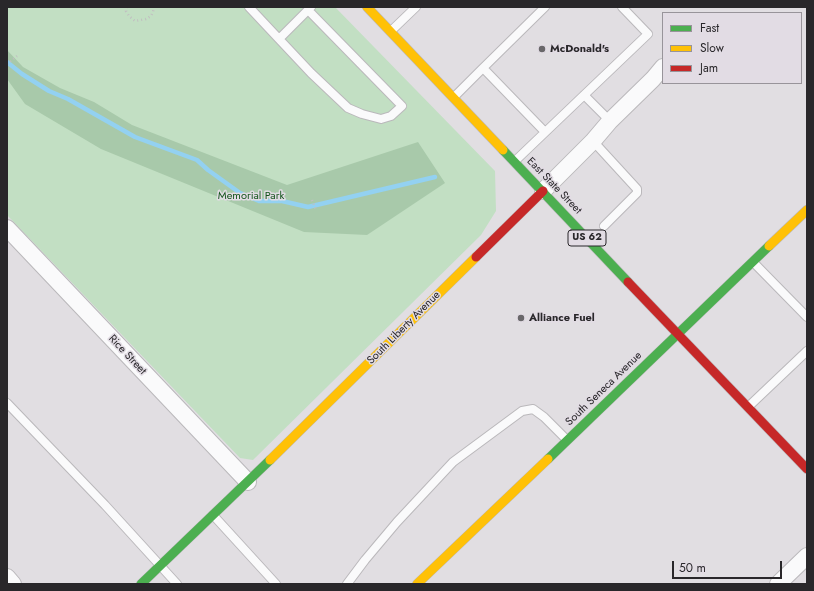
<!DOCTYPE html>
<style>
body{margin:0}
#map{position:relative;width:814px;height:591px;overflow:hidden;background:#e1dee2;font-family:Jost,sans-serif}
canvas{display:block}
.frame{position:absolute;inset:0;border:8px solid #29272a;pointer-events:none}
.legend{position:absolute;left:662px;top:12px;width:140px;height:72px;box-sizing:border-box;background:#e2dce4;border:1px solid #98949a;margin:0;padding:5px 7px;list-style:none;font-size:12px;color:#29272a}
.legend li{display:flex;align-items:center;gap:8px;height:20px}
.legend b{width:20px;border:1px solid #98949a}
.scale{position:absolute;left:672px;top:561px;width:110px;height:18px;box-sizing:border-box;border:2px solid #29272a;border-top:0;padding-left:5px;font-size:12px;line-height:14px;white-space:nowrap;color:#29272a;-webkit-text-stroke:3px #e2dce4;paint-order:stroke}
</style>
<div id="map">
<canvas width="814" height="591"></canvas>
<div class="frame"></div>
<ul class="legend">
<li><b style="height:5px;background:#4caf50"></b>Fast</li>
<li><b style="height:5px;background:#ffc107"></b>Slow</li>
<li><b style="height:5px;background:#c62828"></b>Jam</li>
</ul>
<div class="scale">50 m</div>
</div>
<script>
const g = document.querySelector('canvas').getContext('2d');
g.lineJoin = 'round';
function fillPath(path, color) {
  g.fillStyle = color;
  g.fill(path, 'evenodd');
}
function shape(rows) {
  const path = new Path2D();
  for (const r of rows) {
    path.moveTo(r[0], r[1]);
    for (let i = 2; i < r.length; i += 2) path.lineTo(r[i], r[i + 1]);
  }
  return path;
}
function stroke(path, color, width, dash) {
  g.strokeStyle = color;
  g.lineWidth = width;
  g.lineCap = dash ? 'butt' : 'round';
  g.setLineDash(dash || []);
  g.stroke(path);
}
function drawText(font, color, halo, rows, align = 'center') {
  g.font = font + ' Jost,sans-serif';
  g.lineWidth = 3;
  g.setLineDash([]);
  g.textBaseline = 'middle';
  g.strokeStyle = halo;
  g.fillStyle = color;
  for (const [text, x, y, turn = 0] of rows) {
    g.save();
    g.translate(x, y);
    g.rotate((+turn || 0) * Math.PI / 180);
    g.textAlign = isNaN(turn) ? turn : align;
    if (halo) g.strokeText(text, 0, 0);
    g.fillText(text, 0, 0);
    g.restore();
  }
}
fillPath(shape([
 [7,7,335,7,495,171,496,211,481,235,253,460,240,458,7,215]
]), '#c2dfc3');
fillPath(shape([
 [7,50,23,67,60,88,94,102,132,125,287,185,418,142,445,183,367,235,304,232,101,149,25,104,7,79]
]), '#a8c9aa');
stroke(shape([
 [7,62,22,74,49,91,68,99,135,137,197,160,208,170,240,193,259,201,282,201,308,207,435,177]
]), '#93d1f1', 4.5);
const lane = shape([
 [249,7,279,39,311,7],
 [391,31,416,7],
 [279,39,311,73,348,108,362,114,381,119,391,116,402,106,308,10],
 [584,95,610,121],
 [454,97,483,68],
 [545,132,483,68,545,7],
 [593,141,637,189,637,193,604,226],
 [515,161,648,34,622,7],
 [754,263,807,317],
 [7,403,105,505,177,584],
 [748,407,807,351],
 [213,515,276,584],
 [347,584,365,560,397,522,453,462,522,411,533,409,544,417,567,440]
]);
const street = shape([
 [543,191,593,141,610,121,653,79,663,67],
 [7,228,248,482],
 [7,577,13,584],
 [778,584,807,556]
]);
const fast = shape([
 [503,150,628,282],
 [548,459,769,246],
 [141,584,270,460]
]);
const slow = shape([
 [367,7,503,150],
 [769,246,807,210],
 [270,460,476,257],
 [417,584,548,459]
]);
const jam = shape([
 [476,257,543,191],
 [628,282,807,469]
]);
stroke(lane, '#bab8bb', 10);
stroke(street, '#bab8bb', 18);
stroke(fast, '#bab8bb', 10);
stroke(slow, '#bab8bb', 10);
stroke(jam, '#bab8bb', 10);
stroke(shape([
 [127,7,126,11,129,16,135,21,146,19,151,16,153,12,154,7],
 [7,64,17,56],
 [312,200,316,210]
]), '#c1bfc1', 2.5, [1, 3]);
stroke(lane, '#fafafb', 8);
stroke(street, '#fafafb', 16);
stroke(fast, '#4caf50', 9);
stroke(slow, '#ffc107', 9);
stroke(jam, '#c62828', 9);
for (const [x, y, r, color] of [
 [542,49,4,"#69676a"],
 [521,318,4,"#69676a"]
]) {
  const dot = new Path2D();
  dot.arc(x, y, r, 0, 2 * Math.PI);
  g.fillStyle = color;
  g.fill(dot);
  stroke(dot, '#e2dce4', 1.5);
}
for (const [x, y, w] of [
 [587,238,38]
]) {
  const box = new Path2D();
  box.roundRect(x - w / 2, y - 8, w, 16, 3);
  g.fillStyle = '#e2dce4';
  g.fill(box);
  stroke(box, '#29272a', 1);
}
drawText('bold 10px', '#29272a', null, [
 ["US 62",587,238]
]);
drawText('bold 11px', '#29272a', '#e2dce4', [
 ["McDonald's",550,49],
 ["Alliance Fuel",529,318]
], 'left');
drawText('11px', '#29272a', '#e2dce4', [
 ["East State Street",554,186,46],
 ["South Liberty Avenue",404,328,-45],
 ["Rice Street",127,355,47],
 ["South Seneca Avenue",604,389,-44]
]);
drawText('11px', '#12531b', '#e2dce4', [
 ["Memorial Park",251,196]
]);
</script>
